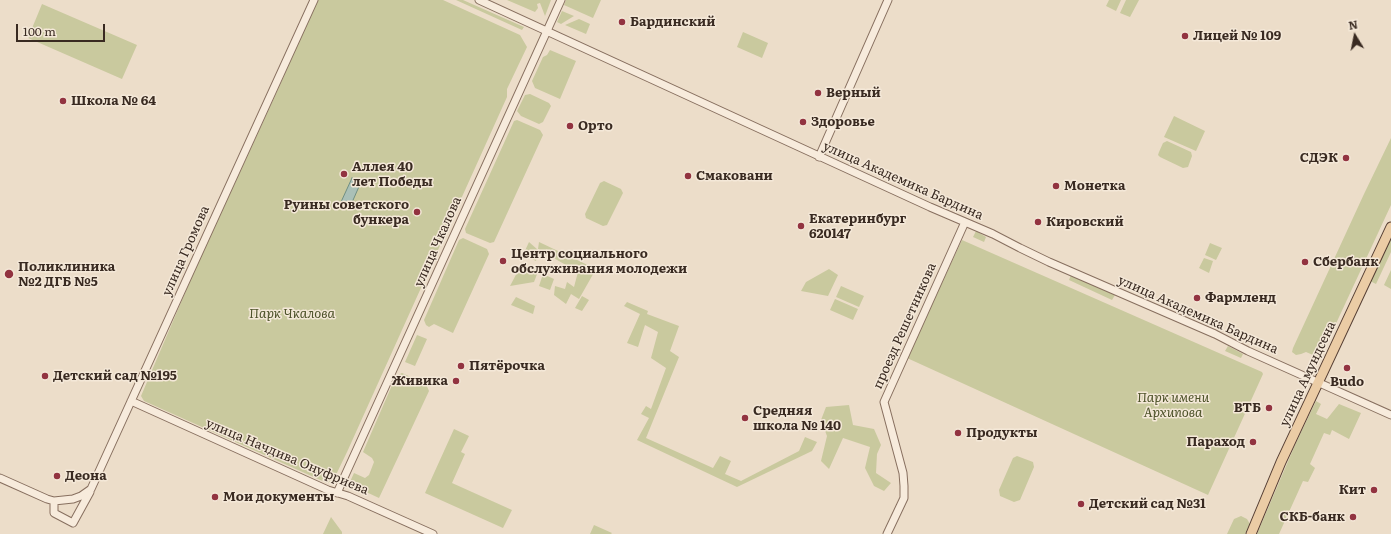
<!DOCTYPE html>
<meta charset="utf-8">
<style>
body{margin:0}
#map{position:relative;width:1391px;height:534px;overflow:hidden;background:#ecddc9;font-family:Literata,serif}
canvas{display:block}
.north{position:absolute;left:1335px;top:16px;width:40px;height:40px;-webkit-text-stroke:3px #f4e8d8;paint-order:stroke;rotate:350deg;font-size:11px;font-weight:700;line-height:16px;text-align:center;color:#392a21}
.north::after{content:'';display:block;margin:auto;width:14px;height:18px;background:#392a21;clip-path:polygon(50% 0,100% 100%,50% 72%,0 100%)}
.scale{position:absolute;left:16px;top:24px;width:89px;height:18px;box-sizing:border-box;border:2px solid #392a21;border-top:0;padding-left:5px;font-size:12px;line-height:14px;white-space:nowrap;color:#392a21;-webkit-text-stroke:3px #f4e8d8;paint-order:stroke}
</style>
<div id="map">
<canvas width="1391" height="534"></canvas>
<div class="north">N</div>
<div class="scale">100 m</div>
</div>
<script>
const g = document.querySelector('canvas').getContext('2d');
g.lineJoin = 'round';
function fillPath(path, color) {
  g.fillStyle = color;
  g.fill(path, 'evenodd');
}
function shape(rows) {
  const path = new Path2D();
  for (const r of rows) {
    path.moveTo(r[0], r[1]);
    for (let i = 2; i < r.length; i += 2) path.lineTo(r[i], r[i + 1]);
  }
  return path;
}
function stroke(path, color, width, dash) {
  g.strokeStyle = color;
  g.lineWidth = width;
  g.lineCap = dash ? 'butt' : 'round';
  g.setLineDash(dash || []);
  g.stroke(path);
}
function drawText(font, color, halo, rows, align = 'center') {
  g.font = font + ' Literata,serif';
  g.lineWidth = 3;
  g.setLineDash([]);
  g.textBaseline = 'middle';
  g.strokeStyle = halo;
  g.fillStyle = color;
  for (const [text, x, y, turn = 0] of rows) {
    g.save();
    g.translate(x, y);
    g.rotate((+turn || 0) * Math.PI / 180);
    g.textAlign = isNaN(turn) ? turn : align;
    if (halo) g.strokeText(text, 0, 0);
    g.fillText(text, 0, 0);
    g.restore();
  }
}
fillPath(shape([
 [317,0,443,0,520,35,527,47,507,89,507,97,347,452,333,481,327,483,144,401,141,396,194,272,280,85],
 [456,0,463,0,524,27,522,30],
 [507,0,551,0,545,16,540,3,537,4,538,8,535,12],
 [566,0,601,0,593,18,564,5],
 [1109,0,1121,0,1116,11,1106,6],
 [1126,0,1139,0,1130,17,1120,13],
 [42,4,137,45,122,79,28,38],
 [562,11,574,16,561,24,557,22],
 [579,19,590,24,586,34,565,25],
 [743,32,768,43,762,58,737,47],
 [550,50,576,61,560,99,535,88,532,81,543,57,547,55],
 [530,94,549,103,551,106,543,122,539,124,521,116,517,111,525,95],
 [1174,116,1205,131,1196,151,1164,137],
 [517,120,540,130,543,135,494,242,490,243,466,233,465,229,514,121],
 [1391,138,1391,205,1320,358,1306,352,1301,354,1296,355,1292,352,1293,348,1364,194],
 [1167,141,1191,152,1192,156,1188,167,1183,168,1160,157,1158,155,1159,152,1163,143],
 [604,181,621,189,623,193,607,225,603,226,586,218,585,214,600,183],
 [976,231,986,237,984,242,973,237],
 [1391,231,1391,252,1376,284,1368,280],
 [463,238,487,249,489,254,453,333,434,324,429,327,426,325,424,320,459,240],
 [962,240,1262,372,1263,374,1208,495,907,358],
 [529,242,538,250,536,261,523,255],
 [539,242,596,269,579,299,571,294,566,304,554,295,555,286,565,289,567,282,574,287,578,272,538,249],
 [1210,243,1222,248,1216,260,1205,255],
 [1204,258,1213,261,1209,273,1199,268],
 [531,265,539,269,534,282,510,286,519,269],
 [829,269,838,275,828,296,801,291,806,282],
 [1391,270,1391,289,1384,285],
 [543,274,554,279,550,290,539,286],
 [1071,275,1115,295,1112,300,1069,280],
 [841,286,864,296,859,307,836,297],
 [582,296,589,300,582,311,575,308],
 [516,297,535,306,533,314,511,305],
 [835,299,858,309,853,320,830,310],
 [627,302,648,311,647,314,679,326,670,351,679,357,646,438,713,468,720,456,731,461,725,474,741,481,799,451,805,437,817,442,812,451,737,487,637,440,649,418,641,414,646,406,651,409,666,368,651,358,658,332,645,325,638,347,627,343,640,314,624,306],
 [417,335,427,339,415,366,405,362],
 [1228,346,1243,354,1241,358,1225,351],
 [402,373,426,384,429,391,379,498,349,484,354,473,365,478,369,475,374,462,372,458,363,452,396,376],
 [1316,401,1321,404,1316,414,1327,419,1339,404,1361,413,1349,439,1332,430,1330,435,1324,433,1310,464,1315,468,1308,482,1303,481,1279,534,1257,534,1295,445],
 [849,405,853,425,874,429,881,445,877,454,876,473,891,483,884,491,874,486,865,468,870,447,843,438,829,469,821,461,827,436,821,420,826,407],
 [454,429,469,436,461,452,465,454,452,483,512,510,503,528,425,493],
 [1017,456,1033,462,1034,467,1020,500,1014,502,1000,496,999,490,1013,458],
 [1241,516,1247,519,1250,524,1245,534,1227,534,1234,519],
 [331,517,342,532,342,534,323,534],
 [594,525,612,533,611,534,590,534]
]), '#c9c99e');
const water = shape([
 [352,178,361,182,350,207,341,202,352,178]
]);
fillPath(water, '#aac0b7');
stroke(water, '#718f83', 1);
const minor = shape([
 [479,0,930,207,993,234,1020,248,1049,262,1215,334,1248,351,1391,415],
 [819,157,888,0],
 [131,401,328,490,348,496,433,534],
 [0,478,47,499,54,501,73,499,81,496,91,489,314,0],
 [337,493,561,0],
 [54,501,54,513,73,523,90,492],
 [887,534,904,498,904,486,903,473,884,402,965,222]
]);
const major = shape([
 [1251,534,1281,462,1391,227]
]);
stroke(minor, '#876f5f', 9);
stroke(major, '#553e33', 11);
stroke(minor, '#f7ebdc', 7);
stroke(major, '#ebcca5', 9);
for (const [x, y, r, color] of [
 [622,22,4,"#923340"],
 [1185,36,4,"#923340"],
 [818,93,4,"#923340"],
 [63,101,4,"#923340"],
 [803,122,4,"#923340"],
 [570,126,4,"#923340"],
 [1346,158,4,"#923340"],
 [344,174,4,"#923340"],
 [688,176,4,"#923340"],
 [1056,186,4,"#923340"],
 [417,212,4,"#923340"],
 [1038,222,4,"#923340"],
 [801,226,4,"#923340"],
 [503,261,4,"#923340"],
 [1305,262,4,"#923340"],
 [9,274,5,"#923340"],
 [1197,298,4,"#923340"],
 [461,366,4,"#923340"],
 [1347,368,4,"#923340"],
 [45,376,4,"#923340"],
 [456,381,4,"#923340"],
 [1269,408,4,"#923340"],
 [745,418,4,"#923340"],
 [958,433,4,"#923340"],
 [1253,442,4,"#923340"],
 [57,476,4,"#923340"],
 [1374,490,4,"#923340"],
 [215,497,4,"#923340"],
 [1081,504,4,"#923340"],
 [1353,517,4,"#923340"]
]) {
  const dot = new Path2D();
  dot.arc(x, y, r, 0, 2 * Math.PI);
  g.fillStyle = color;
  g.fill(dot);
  stroke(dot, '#f4e8d8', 1.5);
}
drawText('bold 13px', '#392a21', '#f4e8d8', [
 ["Бардинский",630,22],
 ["Лицей № 109",1193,36],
 ["Верный",826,93],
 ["Школа № 64",71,101],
 ["Здоровье",811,122],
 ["Орто",578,126],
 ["СДЭК",1338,158,"right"],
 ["Аллея 40",352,167],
 ["лет Победы",352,182],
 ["Смаковани",696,176],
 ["Монетка",1064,186],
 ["Руины советского",409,205,"right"],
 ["бункера",409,220,"right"],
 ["Екатеринбург",809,219],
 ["620147",809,234],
 ["Кировский",1046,222],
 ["Центр социального",511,254],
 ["обслуживания молодежи",511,269],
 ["Сбербанк",1313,262],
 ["Поликлиника",18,267],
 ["№2 ДГБ №5",18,282],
 ["Фармленд",1205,298],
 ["Пятёрочка",469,366],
 ["Детский сад №195",53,376],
 ["Живика",448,381,"right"],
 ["Budo",1347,382,"center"],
 ["ВТБ",1261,408,"right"],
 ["Средняя",753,411],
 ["школа № 140",753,426],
 ["Продукты",966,433],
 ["Параход",1245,442,"right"],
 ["Деона",65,476],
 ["Кит",1366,490,"right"],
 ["Мои документы",223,497],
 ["Детский сад №31",1089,504],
 ["СКБ-банк",1345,517,"right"]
], 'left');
drawText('13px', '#392a21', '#f4e8d8', [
 ["улица Академика Бардина",903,181,24],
 ["улица Чкалова",438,242,-66],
 ["улица Громова",186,251,-66],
 ["улица Академика Бардина",1198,315,24],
 ["проезд Решетникова",905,326,-66],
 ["улица Амундсена",1308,374,-65],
 ["улица Начдива Онуфриева",287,457,23]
]);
drawText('italic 13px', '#4e532a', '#f4e8d8', [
 ["Парк Чкалова",292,314],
 ["Парк имени",1173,398],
 ["Архипова",1173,413]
]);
</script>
